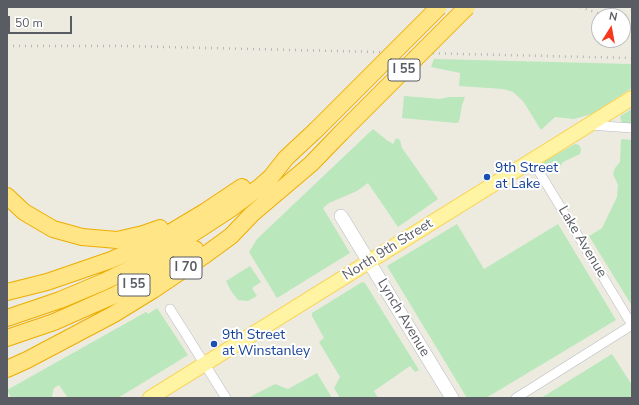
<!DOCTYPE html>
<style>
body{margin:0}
#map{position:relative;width:639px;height:405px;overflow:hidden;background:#edebe0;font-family:"Nunito Sans",sans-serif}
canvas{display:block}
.frame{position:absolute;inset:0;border:8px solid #595c62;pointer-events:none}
.north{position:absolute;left:591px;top:8px;width:40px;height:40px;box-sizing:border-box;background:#fff;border:1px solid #bdbec0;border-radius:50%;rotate:11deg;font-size:11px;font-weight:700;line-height:16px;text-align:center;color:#595c62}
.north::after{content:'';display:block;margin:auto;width:14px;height:18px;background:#f5381e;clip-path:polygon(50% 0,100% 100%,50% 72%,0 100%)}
.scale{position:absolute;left:8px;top:16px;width:64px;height:18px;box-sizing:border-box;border:2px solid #595c62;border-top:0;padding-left:5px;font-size:12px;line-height:14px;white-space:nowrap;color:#595c62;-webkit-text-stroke:3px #fff;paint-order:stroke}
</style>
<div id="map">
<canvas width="639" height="405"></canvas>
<div class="frame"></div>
<div class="north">N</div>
<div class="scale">50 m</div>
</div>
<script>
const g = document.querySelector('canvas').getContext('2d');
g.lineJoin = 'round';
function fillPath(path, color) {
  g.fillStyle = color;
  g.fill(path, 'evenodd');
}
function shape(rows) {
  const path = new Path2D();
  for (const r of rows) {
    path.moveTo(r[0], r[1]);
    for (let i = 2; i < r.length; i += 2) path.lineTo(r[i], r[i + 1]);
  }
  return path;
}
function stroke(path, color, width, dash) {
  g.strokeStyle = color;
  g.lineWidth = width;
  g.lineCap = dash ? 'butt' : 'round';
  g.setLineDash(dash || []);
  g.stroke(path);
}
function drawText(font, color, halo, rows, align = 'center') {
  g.font = font + ' "Nunito Sans",sans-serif';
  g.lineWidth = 4;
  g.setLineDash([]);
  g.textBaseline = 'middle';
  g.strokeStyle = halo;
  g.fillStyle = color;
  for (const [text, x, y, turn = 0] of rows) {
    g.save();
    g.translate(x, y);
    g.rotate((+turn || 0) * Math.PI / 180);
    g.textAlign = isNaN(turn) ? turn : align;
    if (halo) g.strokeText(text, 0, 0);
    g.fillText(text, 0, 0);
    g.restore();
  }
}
fillPath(shape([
 [434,59,632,64,632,88,592,114,574,119,555,117,541,130,523,101,513,92,503,89,459,86,460,73,431,67],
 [404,96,440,99,449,97,465,97,462,105,459,122,456,123,402,118],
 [632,109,632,124,622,124,620,116],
 [373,129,388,141,393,144,396,138,400,140,402,148,438,199,398,227,368,183,357,191,329,203,323,208,350,253,277,298,249,252,257,239],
 [621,139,632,140,632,306,589,236,602,228,617,197,618,185,613,174,615,168,620,162],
 [575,144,579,145,581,149,580,154,563,162,561,165,548,173,545,172,541,165,543,162],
 [457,224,484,269,558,224,616,320,486,398,467,398,387,266],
 [250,266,261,282,252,288,257,296,248,301,238,300,231,291,226,281],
 [362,282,365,283,419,370,415,372,410,366,374,391,378,398,340,398,334,388,340,377,319,342,324,338,312,316,312,313],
 [157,308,188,355,118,398,68,398,59,385,54,388,52,396,53,398,11,398,7,390,146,312,148,314],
 [612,354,632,385,632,398,541,398],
 [317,373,332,398,248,398,275,384,288,389]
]), '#bae7bc');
const street = shape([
 [589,125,632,128],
 [532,160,632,325],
 [170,309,226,398],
 [516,398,632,325]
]);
const secondary = shape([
 [341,216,452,398]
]);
const primary = shape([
 [150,398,632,98]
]);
const highway = shape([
 [7,196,24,212,53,229,82,237,117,240,143,234,160,228],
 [7,292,47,282,111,260,161,238,206,211,242,187],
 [7,318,60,300,103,282,145,262,186,238,229,210,261,186,271,177,286,158,316,130],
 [7,338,54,322,115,295,169,266,195,249],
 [7,369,27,360,114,314,153,290,205,255,231,236,252,214,311,164,341,133]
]);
stroke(street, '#b8bac0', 10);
stroke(secondary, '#b6b9c0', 14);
stroke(primary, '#fbd14b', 16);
stroke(highway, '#edad00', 18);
stroke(street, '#fff', 9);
stroke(secondary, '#fff', 13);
stroke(primary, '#fff4a3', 14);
stroke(highway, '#ffe585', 16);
stroke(shape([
 [580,7,606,16],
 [623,22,632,25],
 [7,46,125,46,632,58]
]), '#b4b5b5', 2.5, [1, 5]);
const highwayBridge = shape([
 [316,130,439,7],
 [341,133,467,7]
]);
stroke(highwayBridge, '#edad00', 18, []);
stroke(highwayBridge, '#ffe585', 16);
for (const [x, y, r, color] of [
 [487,177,4,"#1a4fb4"],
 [214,344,4,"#1a4fb4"]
]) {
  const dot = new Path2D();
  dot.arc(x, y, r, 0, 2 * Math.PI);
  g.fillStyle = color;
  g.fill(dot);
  stroke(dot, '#fff', 1.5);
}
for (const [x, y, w] of [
 [404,70,32],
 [186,268,32],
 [134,285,32]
]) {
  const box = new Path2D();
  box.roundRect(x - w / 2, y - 11, w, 22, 3);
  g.fillStyle = '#fff';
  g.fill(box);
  stroke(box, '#595c62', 1);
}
drawText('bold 13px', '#595c62', null, [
 ["I 55",404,70],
 ["I 70",186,268],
 ["I 55",134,285]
]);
drawText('14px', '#164399', '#fff', [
 ["9th Street",495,169],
 ["at Lake",495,185],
 ["9th Street",222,336],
 ["at Winstanley",222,352]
], 'left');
drawText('14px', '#595c62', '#fff', [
 ["Lake Avenue",582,242,59],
 ["North 9th Street",388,250,-32],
 ["Lynch Avenue",403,318,59]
]);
</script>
